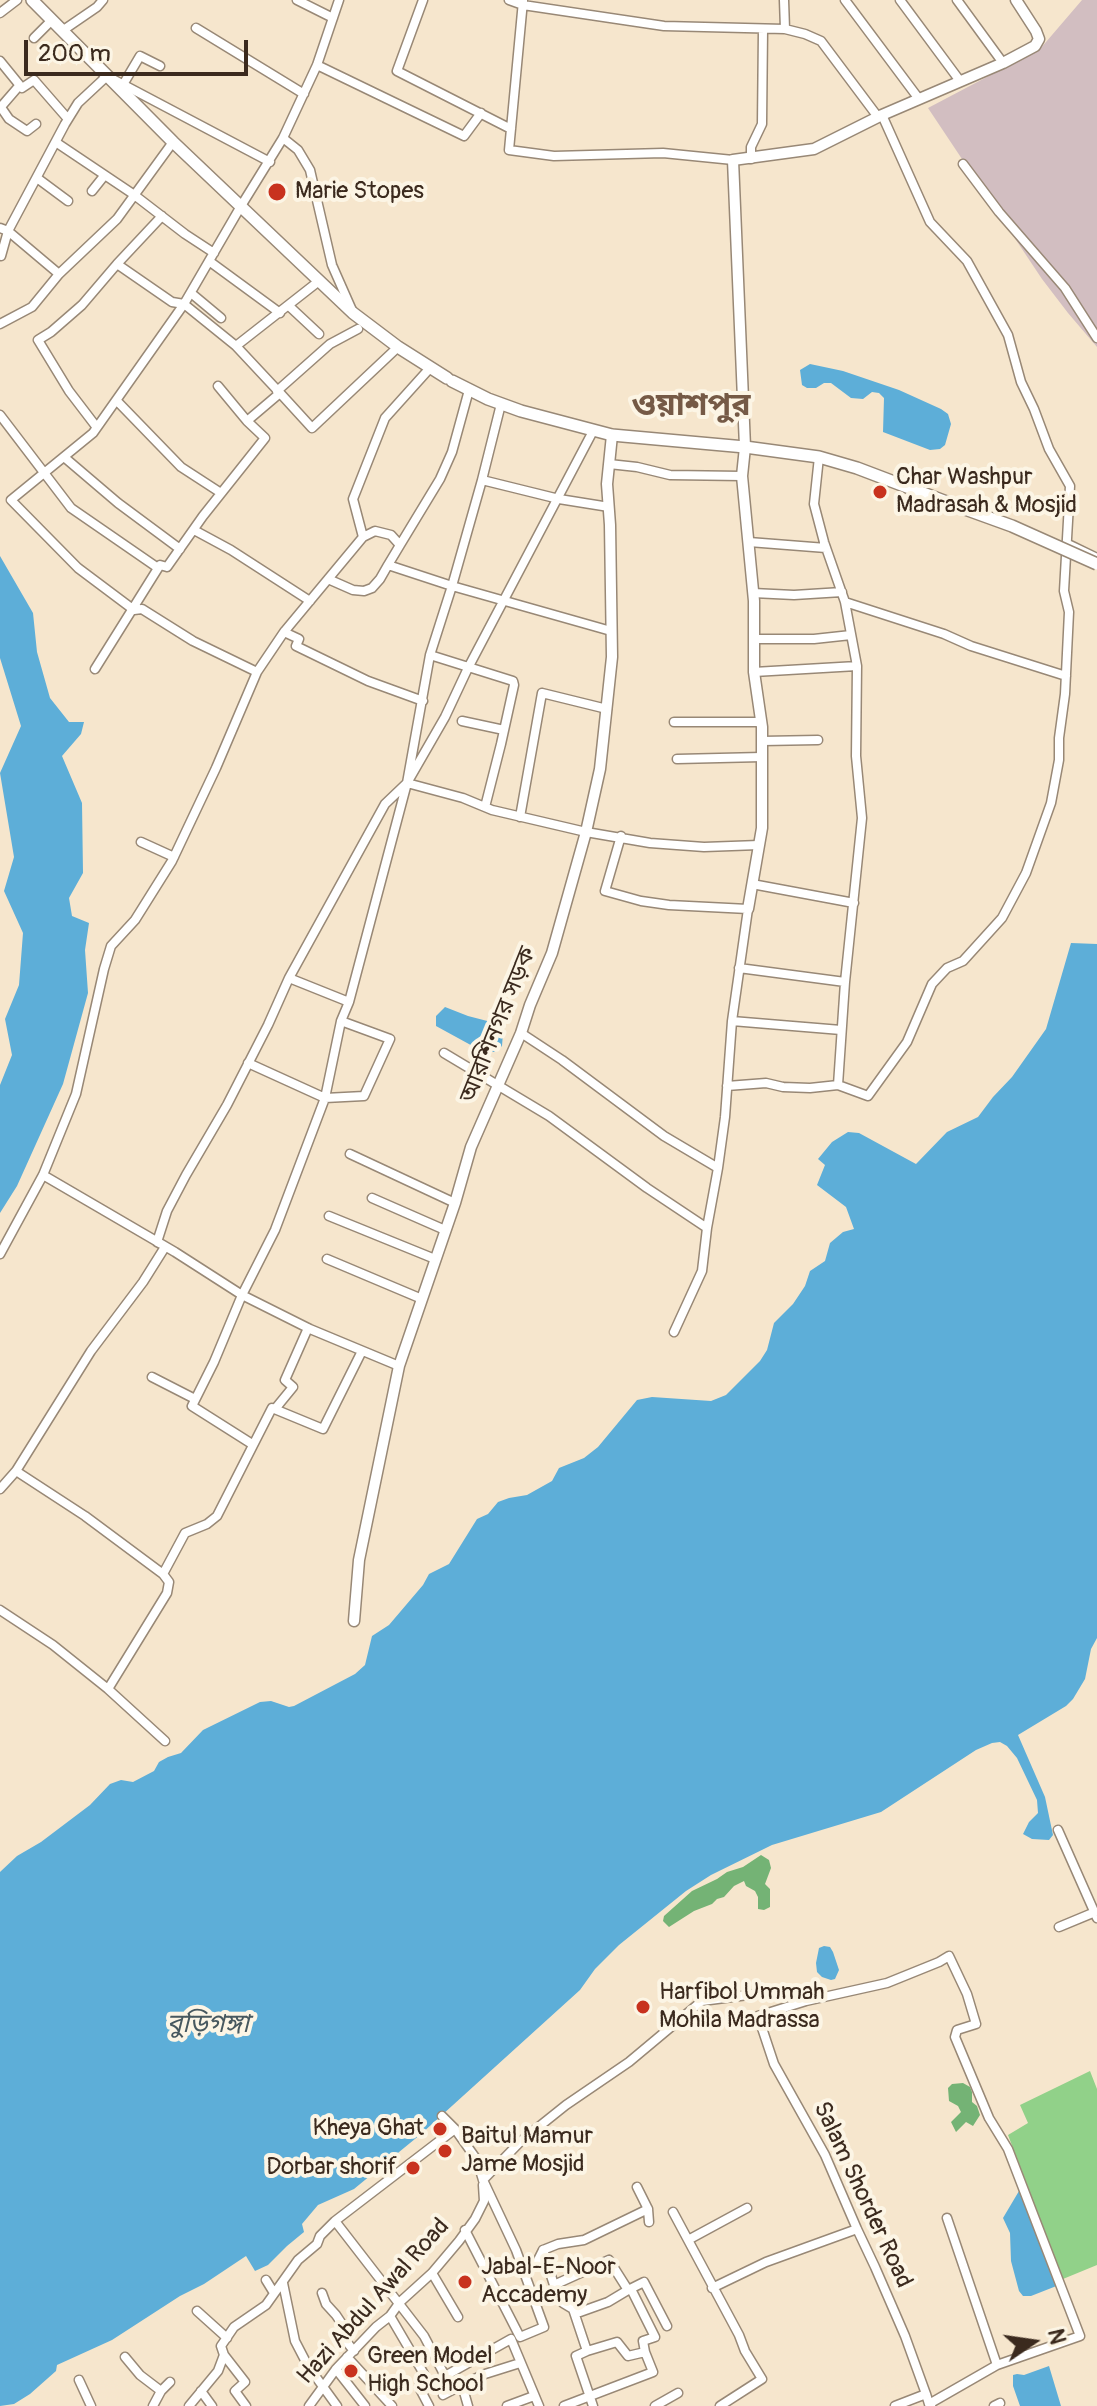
<!DOCTYPE html>
<meta charset="utf-8">
<style>
body{margin:0}
#map{position:relative;width:1097px;height:2406px;overflow:hidden;background:#f6e6cd;font-family:Pangolin,sans-serif}
canvas{display:block}
.north{position:absolute;left:993px;top:2302px;width:80px;height:80px;-webkit-text-stroke:6px #fcf5e5;paint-order:stroke;rotate:77deg;font-size:22px;font-weight:700;line-height:32px;text-align:center;color:#3b2a1e}
.north::after{content:'';display:block;margin:auto;width:28px;height:36px;background:#3b2a1e;clip-path:polygon(50% 0,100% 100%,50% 72%,0 100%)}
.scale{position:absolute;left:24px;top:40px;width:224px;height:36px;box-sizing:border-box;border:4px solid #3b2a1e;border-top:0;padding-left:10px;font-size:24px;line-height:28px;white-space:nowrap;color:#3b2a1e;-webkit-text-stroke:6px #fcf5e5;paint-order:stroke}
</style>
<div id="map">
<canvas width="1097" height="2406"></canvas>
<div class="north">N</div>
<div class="scale">200 m</div>
</div>
<script>
const g = document.querySelector('canvas').getContext('2d');
g.lineJoin = 'round';
function fillPath(path, color) {
  g.fillStyle = color;
  g.fill(path, 'evenodd');
}
function shape(rows) {
  const path = new Path2D();
  for (const r of rows) {
    path.moveTo(r[0], r[1]);
    for (let i = 2; i < r.length; i += 2) path.lineTo(r[i], r[i + 1]);
  }
  return path;
}
function stroke(path, color, width, dash) {
  g.strokeStyle = color;
  g.lineWidth = width;
  g.lineCap = dash ? 'butt' : 'round';
  g.setLineDash(dash || []);
  g.stroke(path);
}
function drawText(font, color, halo, rows, align = 'center') {
  g.font = font + ' Pangolin,"Noto Sans Bengali",sans-serif';
  g.lineWidth = 8;
  g.setLineDash([]);
  g.textBaseline = 'middle';
  g.strokeStyle = halo;
  g.fillStyle = color;
  for (const [text, x, y, turn = 0] of rows) {
    g.save();
    g.translate(x, y);
    g.rotate((+turn || 0) * Math.PI / 180);
    g.textAlign = isNaN(turn) ? turn : align;
    if (halo) g.strokeText(text, 0, 0);
    g.fillText(text, 0, 0);
    g.restore();
  }
}
fillPath(shape([
 [1082,0,1097,0,1097,347,1068,313,1042,279,928,108,1040,49]
]), '#d2bec1');
fillPath(shape([
 [1090,2071,1097,2089,1097,2265,1063,2279,1008,2135,1028,2123,1020,2105]
]), '#91d189');
fillPath(shape([
 [761,1855,769,1860,771,1868,765,1884,770,1889,770,1907,764,1910,758,1909,758,1897,755,1891,746,1886,744,1881,734,1886,724,1897,717,1899,712,1904,694,1911,669,1927,663,1921,664,1916,692,1891,717,1879,727,1872,743,1867],
 [963,2083,970,2087,972,2092,972,2102,977,2106,980,2115,973,2126,966,2122,956,2132,951,2122,961,2112,958,2106,949,2101,948,2088,952,2084]
]), '#74b375');
fillPath(shape([
 [810,364,843,371,899,390,941,409,948,414,951,424,945,445,940,449,930,450,883,432,884,398,879,393,872,392,863,399,851,398,831,383,824,383,816,388,807,388,802,385,800,370],
 [0,556,33,613,37,652,50,698,69,722,84,722,81,734,62,756,82,803,83,873,69,898,72,916,89,923,85,950,88,993,63,1084,17,1186,0,1213,0,1085,12,1055,5,1019,19,985,23,933,4,891,14,857,0,773,21,726,0,658],
 [1071,943,1097,944,1097,1638,1091,1649,1085,1679,1073,1699,1066,1706,1018,1735,1045,1797,1053,1835,1049,1840,1032,1839,1023,1834,1029,1822,1038,1813,1037,1800,1017,1758,1007,1746,1000,1742,992,1743,976,1750,881,1812,772,1845,711,1875,686,1891,619,1945,595,1969,580,1990,421,2134,354,2189,318,2205,302,2224,304,2232,287,2246,268,2265,255,2271,246,2256,204,2284,180,2296,112,2340,57,2365,56,2371,30,2394,14,2404,0,2406,0,1872,17,1856,41,1842,90,1805,110,1784,121,1780,133,1782,154,1771,159,1762,168,1757,181,1753,203,1730,260,1702,271,1701,289,1707,294,1706,355,1674,365,1665,372,1636,389,1625,423,1585,429,1574,449,1564,477,1519,488,1514,498,1502,509,1498,527,1495,552,1481,559,1468,584,1458,598,1447,637,1400,652,1397,711,1401,726,1395,760,1361,767,1350,774,1323,793,1304,805,1286,810,1271,825,1261,830,1243,843,1232,854,1229,846,1207,817,1185,825,1165,818,1159,832,1142,848,1132,859,1133,916,1164,947,1132,978,1117,993,1097,1012,1077,1046,1029],
 [445,1007,468,1016,495,1023,503,1033,502,1046,494,1052,478,1049,436,1026,436,1016],
 [824,1946,830,1947,833,1952,839,1970,835,1979,831,1980,822,1977,817,1972,816,1963,819,1948],
 [1019,2191,1059,2285,1031,2296,1023,2296,1019,2291,1011,2261,1010,2233,1003,2218],
 [1049,2366,1061,2406,1020,2406,1013,2386,1013,2375,1017,2374,1024,2375]
]), '#5daed8');
const minor = shape([
 [297,0,333,18],
 [423,0,397,71,511,129],
 [509,0,523,5,664,26,785,29,805,34,821,41,878,117],
 [784,0,785,29],
 [845,0,919,99],
 [900,0,960,81],
 [957,0,1003,63],
 [523,1,509,150,554,156,663,153,733,160],
 [0,13,17,0],
 [196,28,304,94],
 [62,31,97,7,103,0],
 [34,38,52,20],
 [0,61,22,88,34,80,68,119],
 [317,65,464,136,481,113],
 [124,83,140,56,160,66],
 [0,106,9,119,27,131,36,124],
 [0,108,19,86],
 [283,138,298,150,310,170,332,265,351,308],
 [57,143,133,194,185,234,214,253],
 [751,159,751,147,762,124,763,30],
 [963,164,999,212,1065,288,1097,338],
 [37,178,68,201],
 [92,191,104,176],
 [162,216,117,264,172,302,184,304,236,346,319,281],
 [0,228,8,231,59,274],
 [1,256,8,231,65,124,78,103,107,76,270,162],
 [209,261,280,313],
 [191,293,221,318],
 [289,306,319,334],
 [0,324,32,307,59,274,117,219,173,142],
 [236,346,279,392],
 [218,386,247,421],
 [277,391,330,344,358,329],
 [117,401,181,467,221,493],
 [0,415,71,508,158,568],
 [95,425,69,391,38,340,51,332,82,305,117,264],
 [64,457,118,503,180,549],
 [819,457,814,504,824,542,845,602,857,666,856,756,862,818,845,982,838,1085,868,1096,907,1042,932,984,947,968,963,961,1002,918,1026,873,1051,803,1059,760,1059,738,1065,694,1069,612,1064,591,1070,486,1049,449,1034,409,1021,382,1008,335,967,261,930,222,882,115],
 [609,464,637,467,670,475,742,476],
 [482,480,501,404],
 [609,507,559,499,482,480,452,586,611,631],
 [194,530,231,550,310,601],
 [749,542,826,548],
 [1068,544,1097,558],
 [400,545,440,479,452,452,469,390],
 [328,579,353,590,364,591,372,588,380,579,388,565],
 [753,593,794,595,842,592],
 [845,602,944,634,971,646,1066,676],
 [284,632,299,639,296,646,368,681,423,701],
 [754,639,814,639,851,635],
 [430,655,513,681,514,685,501,744,485,807],
 [95,669,160,565,167,567,203,516,265,438,247,421,280,393,312,428,398,347],
 [257,672,193,641,142,609,134,610,78,568,11,500,93,433,184,304,241,206,283,138,317,65,339,0],
 [754,672,857,666],
 [462,721,504,730],
 [674,722,761,722],
 [762,741,818,740],
 [677,759,762,757],
 [407,783,463,798,492,810,586,832,650,843,704,847,759,845],
 [520,817,542,693,607,709],
 [621,836,605,891,641,901,669,905,748,909,732,1021,725,1117,718,1168],
 [141,842,174,857],
 [752,884,854,903],
 [739,968,845,982],
 [289,978,385,804,407,783,445,717,468,668,592,433],
 [732,1021,841,1030],
 [444,1053,549,1116,647,1188,707,1228,718,1168,664,1136,562,1060,521,1033],
 [248,1063,325,1098,364,1096,390,1039,341,1021],
 [727,1086,766,1083,783,1087,810,1088,838,1085],
 [350,1154,455,1203],
 [43,1175,175,1252,242,1295,310,1329,399,1366],
 [372,1198,445,1230],
 [329,1216,435,1259],
 [161,1244,157,1242,167,1211,186,1175,227,1105,268,1025,289,978,349,1002],
 [0,1254,43,1175,76,1094,104,969,111,946,135,920,172,861,216,768,257,672,284,632,363,537,353,499,385,418,430,368],
 [327,1259,422,1299],
 [674,1332,702,1271,707,1228],
 [152,1377,195,1399],
 [275,1409,293,1387,285,1380,308,1328],
 [252,1444,192,1406,214,1362,242,1295,275,1230,325,1098,341,1021,349,1002,407,783,430,655,452,586,388,565,400,545,391,535,375,531,363,537],
 [16,1471,85,1516,163,1574],
 [0,1489,16,1471,91,1351,143,1282,165,1247],
 [0,1610,53,1645,108,1689,165,1741],
 [108,1689,167,1593,169,1582,163,1574,185,1533,207,1524,217,1516,272,1408,323,1429,362,1351],
 [1058,1830,1097,1918],
 [1059,1927,1095,1912],
 [442,2116,455,2129,477,2160,483,2180,516,2250,544,2327,520,2337,465,2230],
 [483,2180,521,2141,566,2105,629,2062,702,2001,763,1993],
 [648,2209,649,2222],
 [673,2212,739,2335,745,2351,762,2379,720,2406],
 [947,2218,997,2365],
 [335,2221,424,2336,445,2376,511,2339,539,2406],
 [688,2240,747,2208],
 [543,2250,558,2244,584,2240,648,2209,637,2187],
 [521,2269,537,2262,543,2250,554,2285,563,2303,573,2309,587,2351,576,2356,593,2406],
 [432,2273,458,2317],
 [266,2280,274,2293],
 [283,2283,295,2341,308,2366,337,2406],
 [554,2285,609,2260,628,2290,644,2282,667,2326],
 [712,2288,766,2262,857,2229],
 [322,2293,326,2304,336,2315,344,2327,345,2340,354,2351],
 [571,2307,580,2312,608,2302,628,2290],
 [197,2311,227,2338],
 [390,2316,424,2374,419,2387,429,2406],
 [587,2351,617,2342,628,2356,645,2352,643,2341,655,2337,631,2289],
 [224,2355,245,2382,235,2391,246,2406],
 [125,2357,140,2375,161,2391,153,2406],
 [347,2357,392,2406],
 [336,2369,365,2406],
 [79,2380,91,2406],
 [161,2391,170,2382],
 [201,2391,212,2406],
 [443,2395,462,2385],
 [929,2404,997,2365,1080,2336,1008,2149,989,2118,955,2037,957,2030,976,2024,967,1994,949,1956,939,1962,887,1983,806,2001,758,2016,774,2064,825,2155,857,2229,875,2267,905,2336,926,2394,929,2404,931,2406],
 [189,2406,218,2371,224,2355,221,2346,234,2327,266,2305,298,2260,317,2244,320,2236,335,2221,455,2129],
 [309,2406,336,2369,376,2327,390,2316,400,2302,432,2273,459,2241,475,2219,484,2201,483,2185],
 [468,2406,462,2385,485,2374,520,2363],
 [507,2406,534,2396],
 [564,2406,653,2372,645,2352],
 [655,2406,678,2393],
 [895,2406,926,2394],
 [994,2406,1000,2403]
]);
const tertiary = shape([
 [748,909,762,828,762,727,754,672,754,601,742,476,745,447,733,160,814,149,882,115,1003,63,1035,46,1039,39,1036,31,1016,0],
 [354,1621,359,1560,399,1366,455,1203,471,1147,521,1033,530,1005,552,953,586,832,600,769,612,657,610,525,607,484,612,435]
]);
const secondary = shape([
 [32,0,173,142,353,313,398,347,447,378],
 [452,381,488,399,521,411,612,435,745,447,819,457,857,468,965,509]
]);
stroke(minor, '#988876', 11);
stroke(tertiary, '#988876', 13);
stroke(secondary, '#988876', 14);
stroke(minor, '#fff', 8);
stroke(tertiary, '#fff', 10);
stroke(secondary, '#fff', 11);
const secondaryBridge = shape([
 [965,509,1012,526,1097,564]
]);
stroke(secondaryBridge, '#988876', 14, []);
stroke(secondaryBridge, '#fff', 11);
for (const [x, y, r, color] of [
 [277,192,10,"#c8321e"],
 [880,492,8,"#c8321e"],
 [643,2007,8,"#c8321e"],
 [440,2129,8,"#c8321e"],
 [445,2151,8,"#c8321e"],
 [413,2168,8,"#c8321e"],
 [465,2282,8,"#c8321e"],
 [351,2371,8,"#c8321e"]
]) {
  const dot = new Path2D();
  dot.arc(x, y, r, 0, 2 * Math.PI);
  g.fillStyle = color;
  g.fill(dot);
  stroke(dot, '#fcf5e5', 3);
}
drawText('24px', '#3b2a1e', '#fcf5e5', [
 ["Marie Stopes",295,192],
 ["Char Washpur",896,478],
 ["Madrasah & Mosjid",896,506],
 ["Harfibol Ummah",659,1993],
 ["Mohila Madrassa",659,2021],
 ["Kheya Ghat",424,2129,"right"],
 ["Baitul Mamur",461,2137],
 ["Jame Mosjid",461,2165],
 ["Dorbar shorif",397,2168,"right"],
 ["Jabal-E-Noor",481,2268],
 ["Accademy",481,2296],
 ["Green Model",367,2357],
 ["High School",367,2385]
], 'left');
drawText('24px', '#3b2a1e', '#fcf5e5', [
 ["আরশিনগর সড়ক",499,1025,-68],
 ["Salam Shorder Road",862,2195,65],
 ["Hazi Abdul Awal Road",374,2302,-48]
]);
drawText('italic 26px', '#47585f', '#fcf5e5', [
 ["বুড়িগঙ্গা",208,2025]
]);
drawText('bold 32px', '#755a46', '#fcf5e5', [
 ["ওয়াশপুর",691,407]
]);
</script>
